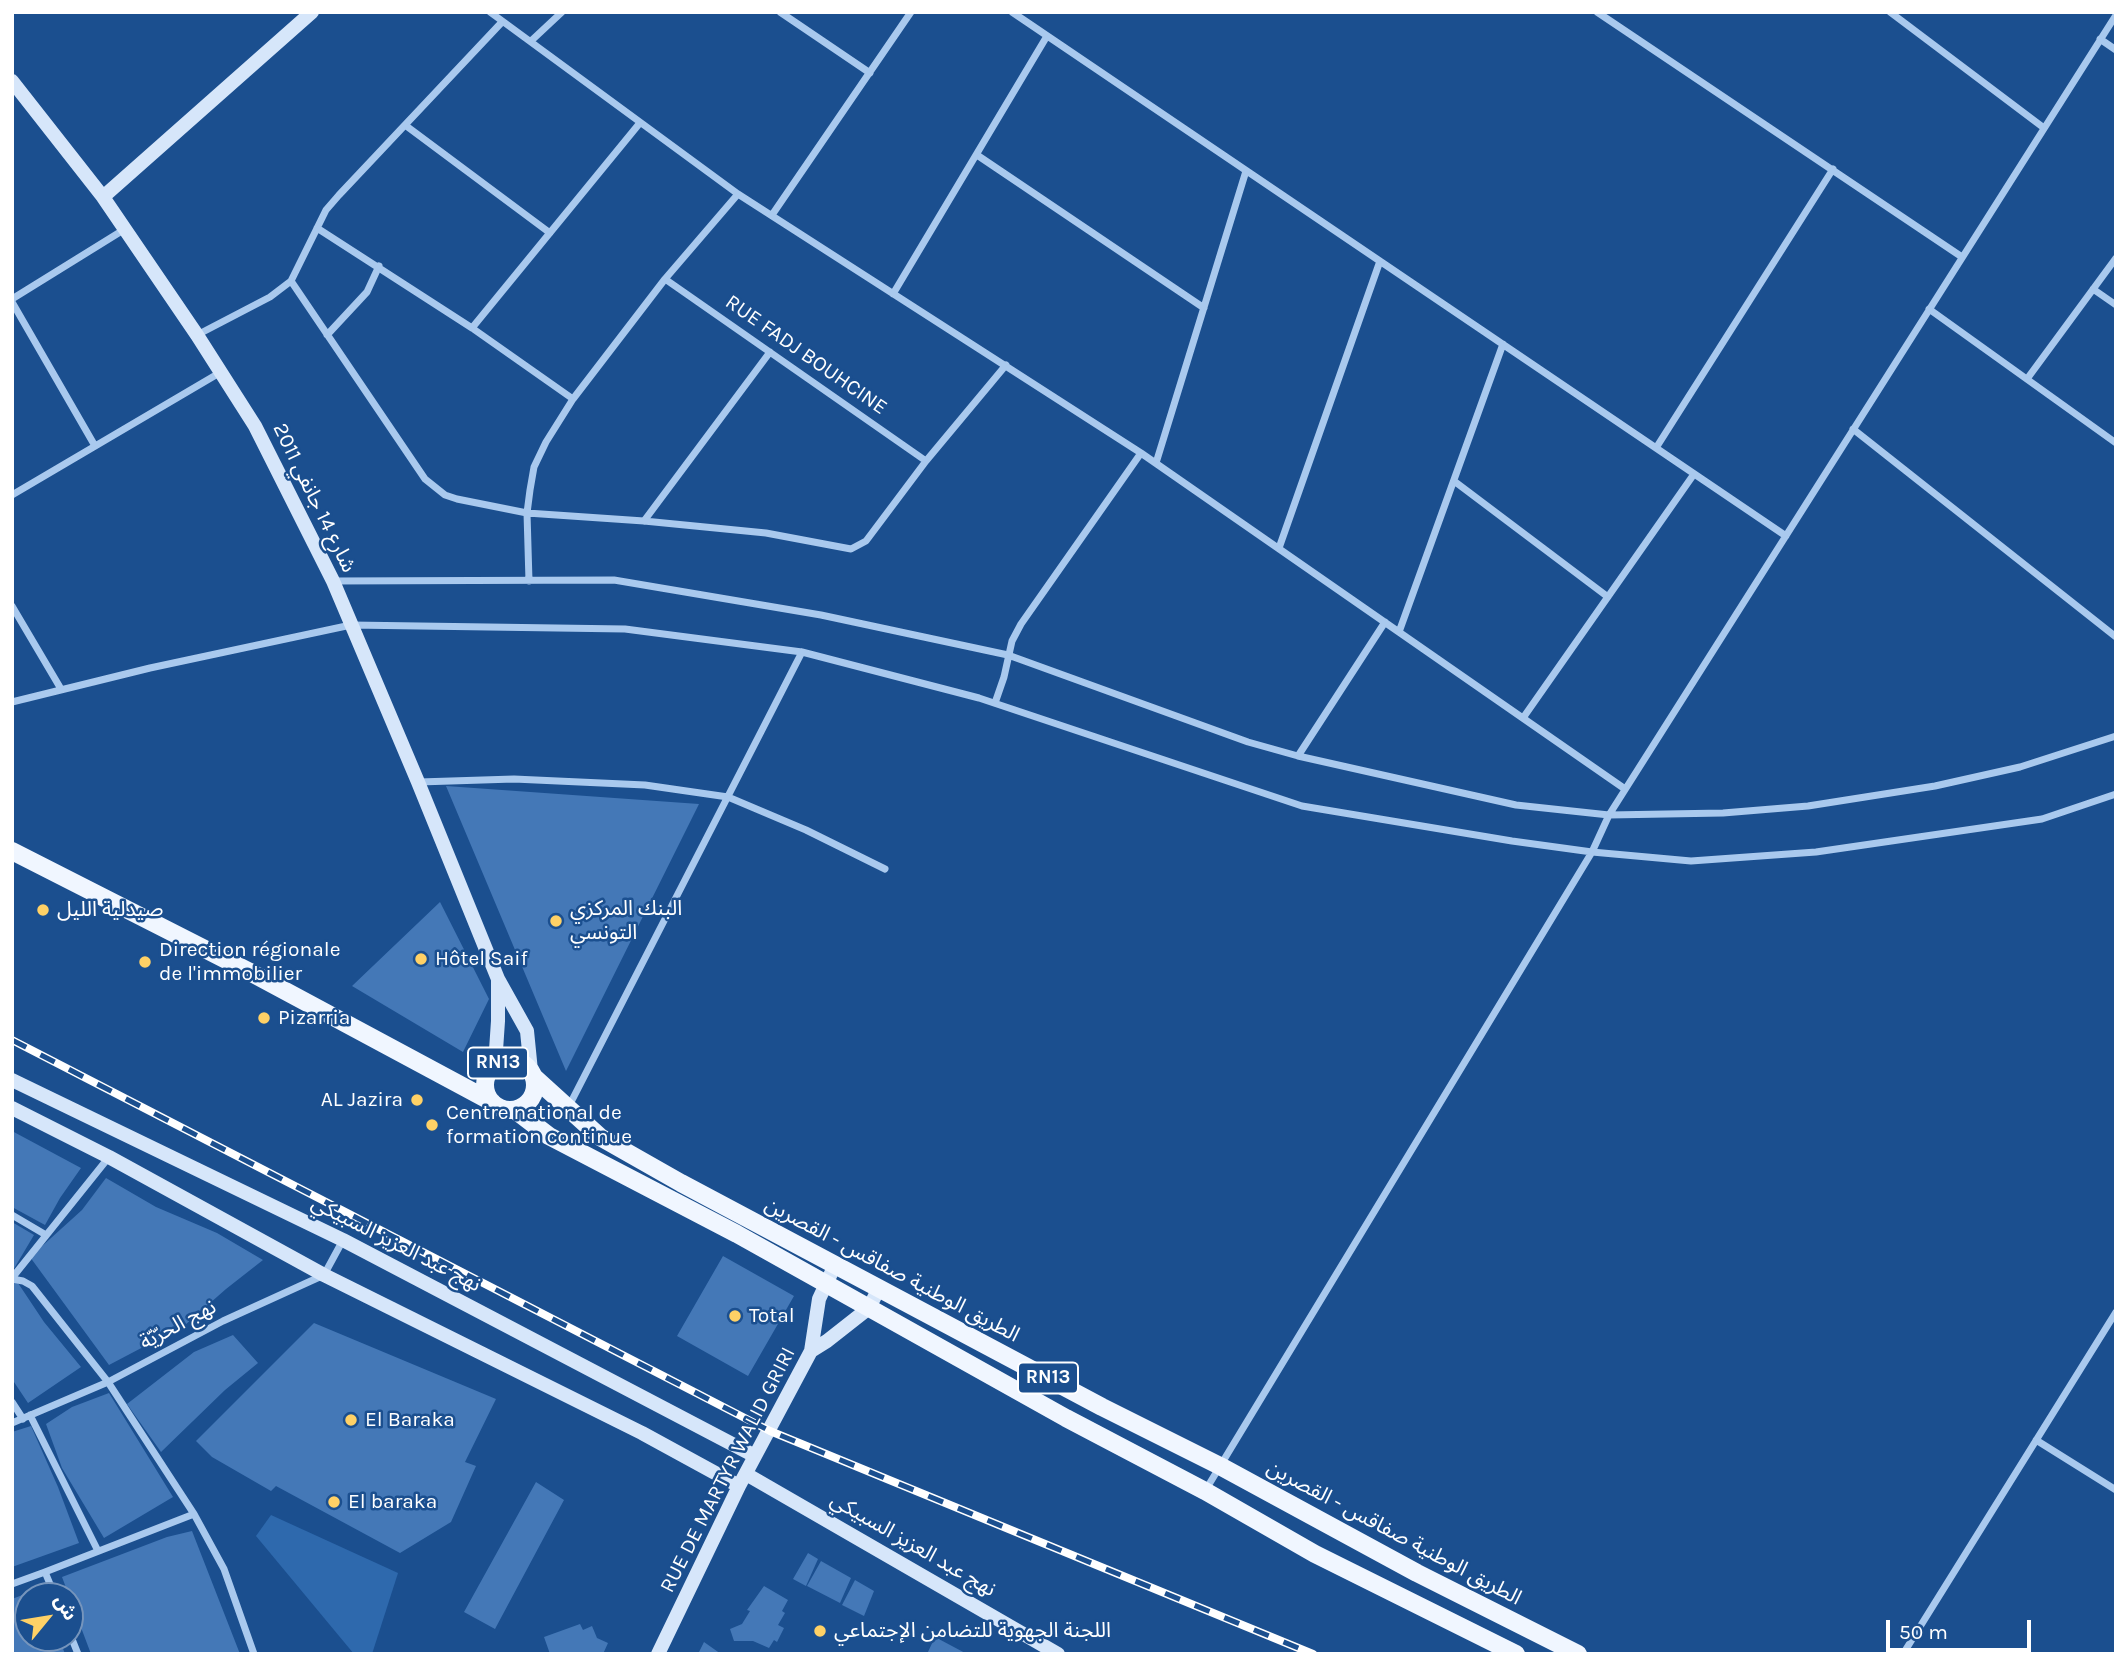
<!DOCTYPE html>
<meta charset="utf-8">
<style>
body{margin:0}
#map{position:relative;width:2128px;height:1666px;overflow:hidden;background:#1b4f8f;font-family:Karla,"Noto Sans Arabic",sans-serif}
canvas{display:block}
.frame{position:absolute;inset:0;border:14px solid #fff;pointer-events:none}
.north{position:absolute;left:14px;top:1582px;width:70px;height:70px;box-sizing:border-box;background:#1b4f8f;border:2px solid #7695bc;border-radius:50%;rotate:60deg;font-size:19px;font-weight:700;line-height:28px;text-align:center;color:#fff}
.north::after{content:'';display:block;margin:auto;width:24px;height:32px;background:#ffd166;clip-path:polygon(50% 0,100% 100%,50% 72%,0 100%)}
.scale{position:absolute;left:1886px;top:1620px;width:145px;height:32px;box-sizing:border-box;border:4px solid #fff;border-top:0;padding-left:9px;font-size:21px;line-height:24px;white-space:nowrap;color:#fff;-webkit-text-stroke:5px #1b4f8f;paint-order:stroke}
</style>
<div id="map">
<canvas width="2128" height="1666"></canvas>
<div class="frame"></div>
<div class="north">ش</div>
<div class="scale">50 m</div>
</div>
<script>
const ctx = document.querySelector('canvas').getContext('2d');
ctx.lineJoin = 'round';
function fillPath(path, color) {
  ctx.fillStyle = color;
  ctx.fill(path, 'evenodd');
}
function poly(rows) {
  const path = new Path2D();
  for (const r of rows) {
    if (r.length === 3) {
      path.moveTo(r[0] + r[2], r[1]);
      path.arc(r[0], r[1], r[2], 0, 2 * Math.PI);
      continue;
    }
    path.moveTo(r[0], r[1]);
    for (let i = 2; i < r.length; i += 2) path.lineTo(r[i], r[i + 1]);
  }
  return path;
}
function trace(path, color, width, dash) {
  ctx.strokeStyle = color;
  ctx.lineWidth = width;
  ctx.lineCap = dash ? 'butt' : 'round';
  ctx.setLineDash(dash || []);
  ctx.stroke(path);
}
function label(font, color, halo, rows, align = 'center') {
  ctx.font = font + ' Karla,"Noto Sans Arabic",sans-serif';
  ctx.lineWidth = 5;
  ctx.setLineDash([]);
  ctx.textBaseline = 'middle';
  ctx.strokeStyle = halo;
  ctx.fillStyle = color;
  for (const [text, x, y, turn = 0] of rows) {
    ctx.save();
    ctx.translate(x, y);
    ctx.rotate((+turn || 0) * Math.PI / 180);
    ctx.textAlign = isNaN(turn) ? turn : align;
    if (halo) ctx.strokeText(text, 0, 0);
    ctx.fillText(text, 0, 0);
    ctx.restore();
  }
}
fillPath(poly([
 [271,1515,398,1573,372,1654,354,1654,256,1536]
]), '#2e69ad');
fillPath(poly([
 [446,786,699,804,566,1071],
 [440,902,489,999,463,1052,352,986],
 [12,1131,81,1168,60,1198,45,1225,12,1207],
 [106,1178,156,1207,217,1233,263,1260,226,1289,185,1325,109,1365,30,1257,82,1210],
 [12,1222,34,1235,12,1272],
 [723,1256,794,1296,748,1376,677,1336],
 [16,1280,44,1322,81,1367,28,1403,12,1379,12,1283],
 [314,1323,496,1399,465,1462,476,1466,451,1522,400,1553,276,1486,271,1491,212,1457,196,1441],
 [233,1335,258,1363,225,1390,161,1452,127,1404,194,1352],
 [109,1393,173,1497,104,1538,62,1468,46,1424,72,1407],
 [31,1426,58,1487,79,1543,12,1567,12,1432],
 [536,1482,564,1500,495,1629,464,1612],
 [192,1531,240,1654,91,1654,62,1577,167,1537],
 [808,1553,818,1559,806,1586,793,1579],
 [821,1561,851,1578,840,1603,807,1586],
 [855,1580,874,1591,864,1616,842,1605],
 [764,1586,788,1600,782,1611,785,1613,778,1625,784,1628,777,1642,774,1640,769,1648,753,1641,734,1641,730,1629,742,1624,750,1611,747,1610],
 [41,1588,44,1596,28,1596,28,1638,59,1638,65,1654,12,1654,12,1599],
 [580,1624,583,1630,592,1626,597,1638,608,1643,603,1654,550,1654,544,1637],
 [935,1637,967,1654,927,1654],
 [704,1642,721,1654,698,1654]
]), '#4478b7');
trace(poly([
 [490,12,738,194,1141,453,1625,789],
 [780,12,870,73],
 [1012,12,1786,536],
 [1597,12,1962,257],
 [1890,12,2044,128],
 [2100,39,2116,50],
 [531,41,562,12],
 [405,125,550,233],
 [977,155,1204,308],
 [772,215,911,12],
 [317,228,472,328,573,399],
 [665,279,926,461],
 [291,281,425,479,445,495,457,499,527,513,644,521,766,533,851,549,866,541,926,461,1006,365],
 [2093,289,2116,305],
 [893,294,1047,36],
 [12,299,125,229],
 [12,302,95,446],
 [1929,309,2116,443],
 [472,328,639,124],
 [197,335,270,297,291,281,326,210,339,195,502,22],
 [327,335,367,292,379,266],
 [2027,379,2116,258],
 [1853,429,2116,637],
 [1656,448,1833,169],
 [1156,463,1246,171],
 [1454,481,1608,597],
 [12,495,221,372],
 [644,521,770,352],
 [1279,548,1380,261],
 [333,581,614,580,821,615,1008,655,1248,742,1298,756,1516,805,1609,815,1723,813,1808,806,1935,786,2020,767,2116,736],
 [529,581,527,513,530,490,534,467,546,442,573,399,665,279,738,194],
 [12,606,61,689],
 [1399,632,1503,344],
 [12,702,150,668,351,625,625,629,802,652,979,698,1302,806,1512,841,1592,852,1691,861,1816,852,2042,819,2116,794],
 [995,703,1004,677,1012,641,1021,624,1141,453],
 [1523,718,1694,474],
 [1298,756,1385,622],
 [419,782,514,779,645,785,728,797,806,830,885,869],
 [568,1108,802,652],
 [12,1215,46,1235],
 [12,1278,109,1157],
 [12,1279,23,1281,32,1286,108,1382,194,1514,224,1569,254,1654],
 [12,1402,23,1419],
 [30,1415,98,1551],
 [12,1423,108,1382,223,1321,324,1275,343,1240],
 [2036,1440,2116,1490],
 [1205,1491,1592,852,1609,815,2116,15],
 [45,1572,194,1514],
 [12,1584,45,1572,55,1596],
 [70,1634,78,1654],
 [1903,1654,2116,1312]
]), '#a9c9ee', 7);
trace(poly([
 [12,81,103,197,197,335,255,426,333,581,418,782,498,979,527,1031,531,1071],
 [103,197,312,12],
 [495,1065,498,1021,498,981],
 [12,1080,343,1240,755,1456],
 [12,1108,109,1157,324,1275,642,1433,739,1486],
 [811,1351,819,1299,835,1265],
 [746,1474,1058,1654],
 [658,1654,739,1486,811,1351,827,1341,869,1308,879,1288]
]), '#d6e6fa', 14);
trace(poly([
 [12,851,248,971,492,1102],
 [510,1085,25],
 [535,1078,600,1137,681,1183,1102,1407,1220,1466,1417,1573,1578,1654],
 [515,1110,549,1136,737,1234,1066,1418,1205,1491,1315,1554,1516,1654]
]), '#f0f6ff', 18);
const rail = poly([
 [12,1040,770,1431,1313,1654]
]);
trace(rail, '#fff', 8);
trace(rail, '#1b4f8f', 5, [16]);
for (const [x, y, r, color] of [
 [43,910,7,"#ffd166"],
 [556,921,7,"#ffd166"],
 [421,959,7,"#ffd166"],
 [145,962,7,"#ffd166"],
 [264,1018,7,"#ffd166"],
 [417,1100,7,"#ffd166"],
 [432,1125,7,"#ffd166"],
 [735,1316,7,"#ffd166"],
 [351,1420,7,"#ffd166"],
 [334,1502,7,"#ffd166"],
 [820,1631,7,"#ffd166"]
]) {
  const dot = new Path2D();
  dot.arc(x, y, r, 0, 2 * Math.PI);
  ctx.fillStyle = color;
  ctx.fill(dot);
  trace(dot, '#1b4f8f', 2.5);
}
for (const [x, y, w] of [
 [498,1063,60],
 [1048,1378,60]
]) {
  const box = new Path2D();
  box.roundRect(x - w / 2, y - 15.5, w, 31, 5);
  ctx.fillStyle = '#1b4f8f';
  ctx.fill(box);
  trace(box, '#fff', 2);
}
label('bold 19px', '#fff', null, [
 ["RN13",498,1063],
 ["RN13",1048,1378]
]);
label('21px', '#fff', '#1b4f8f', [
 ["RUE FADJ BOUHCINE",806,355,35],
 ["شارع 14 جانفي 2011",314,498,64],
 ["نهج عبد العزيز السبيكي",396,1244,27],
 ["الطريق الوطنية صفاقس - القصرين",892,1270,28],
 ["نهج الحرّيّة",178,1325,-28],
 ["RUE DE MARTYR WALID GRIRI",728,1470,-63],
 ["الطريق الوطنية صفاقس - القصرين",1394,1533,28],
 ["نهج عبد العزيز السبيكي",913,1545,30]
]);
label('21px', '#fff', '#1b4f8f', [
 ["البنك المركزي",570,909],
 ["التونسي",570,933],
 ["صيدلية الليل",57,910],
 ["Direction régionale",159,950],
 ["de l'immobilier",159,974],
 ["Hôtel Saif",435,959],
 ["Pizarria",278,1018],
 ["AL Jazira",403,1100,"right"],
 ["Centre national de",446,1113],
 ["formation continue",446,1137],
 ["Total",749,1316],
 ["El Baraka",365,1420],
 ["El baraka",348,1502],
 ["اللجنة الجهوية للتضامن الإجتماعي",834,1631]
], 'left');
</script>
